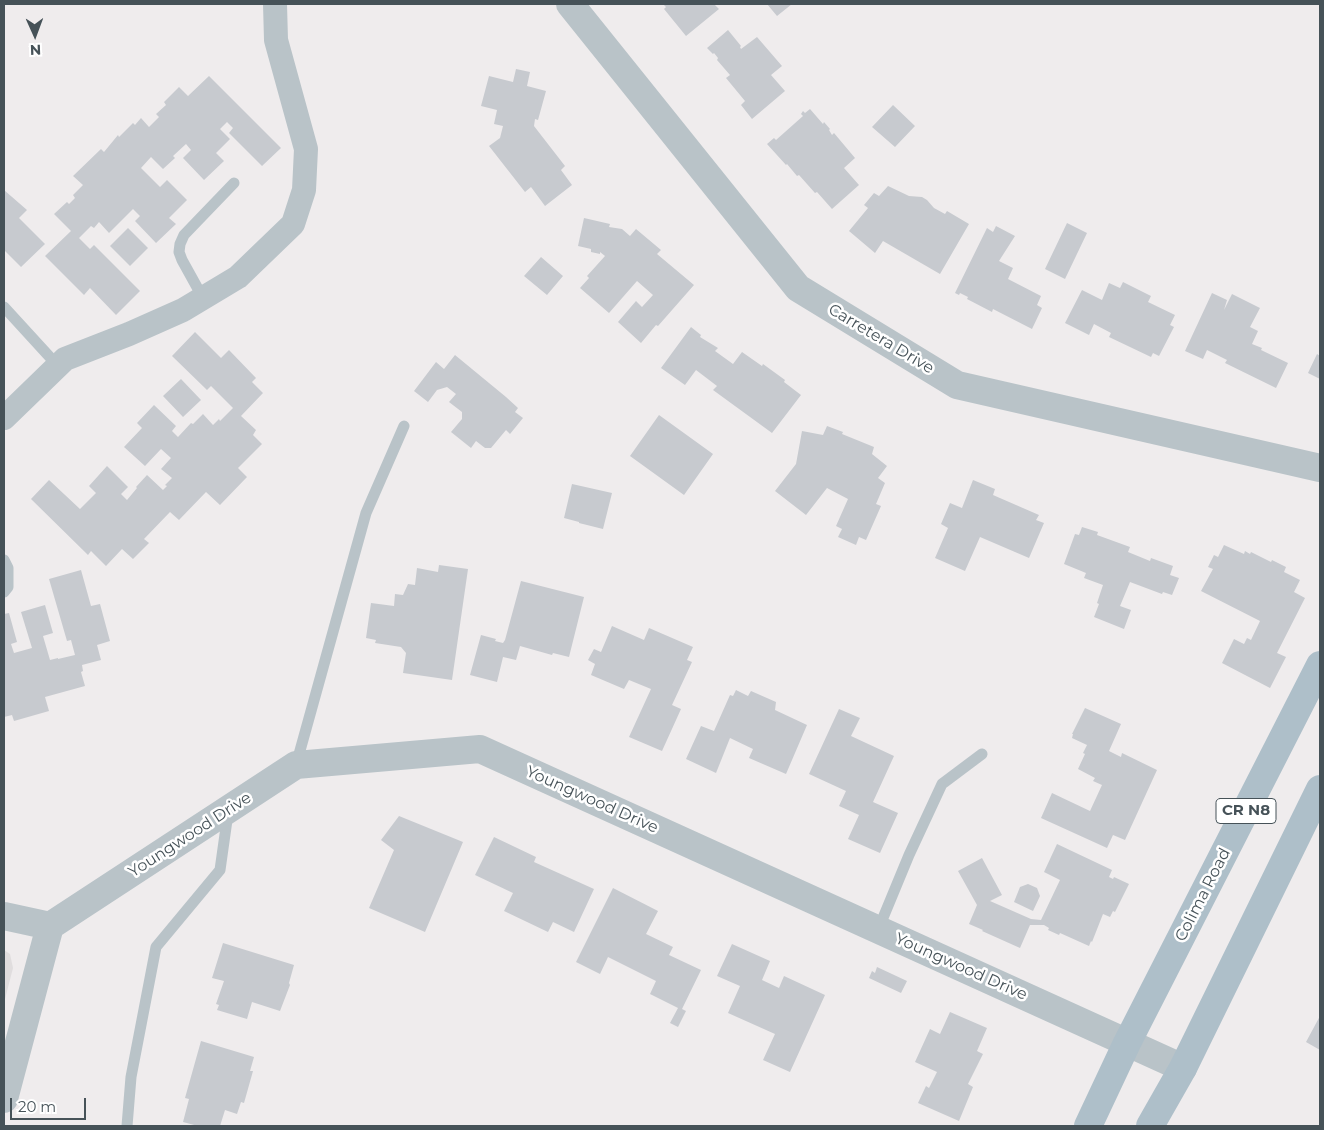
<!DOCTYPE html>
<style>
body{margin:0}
#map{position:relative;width:1324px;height:1130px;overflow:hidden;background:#efeced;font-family:Montserrat,sans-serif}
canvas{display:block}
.frame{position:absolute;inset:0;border:5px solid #465258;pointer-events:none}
.north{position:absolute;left:10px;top:10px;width:50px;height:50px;-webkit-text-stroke:4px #fff;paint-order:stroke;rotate:178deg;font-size:14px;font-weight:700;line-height:20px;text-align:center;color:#465258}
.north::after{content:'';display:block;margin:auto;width:18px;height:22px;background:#465258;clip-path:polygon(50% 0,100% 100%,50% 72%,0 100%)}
.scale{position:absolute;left:10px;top:1098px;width:76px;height:22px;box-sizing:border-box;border:2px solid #465258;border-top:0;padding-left:6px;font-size:15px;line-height:18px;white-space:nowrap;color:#465258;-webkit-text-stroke:4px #fff;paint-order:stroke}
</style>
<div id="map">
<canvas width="1324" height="1130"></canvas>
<div class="frame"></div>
<div class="north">N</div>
<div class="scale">20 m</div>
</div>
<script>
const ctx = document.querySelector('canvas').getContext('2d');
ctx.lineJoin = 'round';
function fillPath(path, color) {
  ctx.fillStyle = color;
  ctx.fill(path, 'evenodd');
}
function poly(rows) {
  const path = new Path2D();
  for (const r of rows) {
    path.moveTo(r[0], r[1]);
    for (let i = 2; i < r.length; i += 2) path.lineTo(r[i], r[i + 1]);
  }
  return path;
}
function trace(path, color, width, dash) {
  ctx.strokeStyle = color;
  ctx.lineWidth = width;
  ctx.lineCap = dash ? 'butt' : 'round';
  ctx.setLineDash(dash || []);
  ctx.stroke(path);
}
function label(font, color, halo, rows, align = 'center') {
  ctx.font = font + ' Montserrat,sans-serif';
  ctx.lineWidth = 5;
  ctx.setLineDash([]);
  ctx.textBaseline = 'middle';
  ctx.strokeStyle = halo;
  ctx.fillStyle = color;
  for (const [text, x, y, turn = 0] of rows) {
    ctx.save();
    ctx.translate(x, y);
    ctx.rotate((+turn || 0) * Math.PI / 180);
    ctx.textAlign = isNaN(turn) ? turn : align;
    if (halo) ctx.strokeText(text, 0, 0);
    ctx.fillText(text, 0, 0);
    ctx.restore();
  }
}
fillPath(poly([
 [4,950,10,954,13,968,4,1003]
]), '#e0ddde');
fillPath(poly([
 [663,4,714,4,719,9,686,36,664,9,666,7],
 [767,4,792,4,777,16],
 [728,30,741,46,740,47,741,49,757,37,782,66,771,75,785,91,752,119,741,105,745,101,726,78,730,75,717,60,718,58,714,53,713,54,707,48],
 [516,69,530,72,527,86,546,91,538,120,535,119,534,126,565,166,561,170,572,185,545,206,531,187,525,192,489,146,500,138,503,126,494,124,497,110,481,106,489,76,513,82],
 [209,76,281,148,262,166,229,133,233,128,227,122,220,129,230,139,216,153,224,161,204,180,183,158,191,150,186,144,173,156,175,158,163,169,151,157,141,168,160,187,167,180,187,200,169,218,176,224,156,243,135,221,140,216,133,209,109,233,99,222,94,228,91,226,79,238,90,249,94,245,140,291,116,315,90,288,84,295,45,256,71,231,54,214,67,202,69,204,75,198,73,195,83,185,73,176,101,149,104,152,118,135,119,137,133,123,135,125,141,118,149,127,159,117,156,114,166,105,164,102,179,87,188,96],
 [893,105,915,126,895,147,872,127],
 [810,109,823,124,824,122,830,129,829,130,832,135,834,133,855,158,844,168,859,185,832,209,817,192,815,193,799,175,797,176,787,164,786,165,767,144,774,138,776,140,803,116,801,114,803,111,805,113],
 [888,186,909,196,922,197,927,200,934,208,945,214,947,211,969,224,940,274,883,241,875,253,849,231,868,208,864,205,874,193,879,196],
 [4,190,27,210,19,218,45,244,21,267,4,250],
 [584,218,610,224,609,227,622,229,630,236,636,229,661,250,657,254,694,285,658,326,656,325,641,343,618,322,636,301,642,307,653,295,637,281,609,313,580,288,589,278,587,276,605,256,600,252,600,254,591,252,591,249,578,246],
 [1067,223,1087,233,1065,279,1045,269],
 [996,226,1015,236,999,261,1013,268,1008,279,1041,296,1037,305,1042,308,1032,329,993,309,992,312,967,299,968,297,960,293,959,295,955,293,987,228,993,232],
 [128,228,148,248,130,266,110,246],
 [541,257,563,276,547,295,524,276],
 [1123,282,1151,296,1148,302,1175,315,1170,325,1174,327,1159,356,1153,353,1151,357,1109,337,1111,333,1094,324,1089,335,1065,323,1082,290,1102,300,1109,283,1120,288],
 [1212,293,1227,300,1224,310,1232,294,1260,308,1250,327,1258,331,1252,344,1262,348,1261,350,1288,363,1276,388,1225,363,1227,360,1207,350,1203,359,1185,351],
 [691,327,701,335,700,337,718,348,715,351,733,364,742,352,762,366,763,364,785,380,784,382,801,395,772,433,713,390,717,386,696,370,685,385,661,368],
 [195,332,221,358,229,350,256,378,252,382,263,393,241,416,256,430,253,435,262,444,238,468,247,477,220,505,206,492,179,520,170,512,144,539,149,543,133,559,122,549,106,566,91,551,88,555,31,499,49,480,80,509,96,493,89,486,107,466,128,487,121,494,127,500,137,488,136,487,147,475,163,490,167,486,165,485,172,478,161,469,171,458,161,449,145,466,124,447,142,428,137,423,154,405,176,426,172,431,178,437,191,423,193,424,203,414,213,425,219,419,220,421,233,408,211,386,207,390,172,356],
 [1317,354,1320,356,1320,379,1308,373],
 [455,355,506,397,518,408,515,412,523,418,510,434,506,430,491,448,485,448,476,441,471,448,451,432,462,419,462,412,449,402,456,394,447,387,437,390,428,402,414,391,436,362,444,369],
 [181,379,201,400,183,417,163,396],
 [659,415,713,454,684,495,630,456],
 [827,426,843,432,842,434,874,447,872,454,887,466,878,478,885,483,876,504,881,506,866,540,859,537,856,545,838,537,842,529,836,526,848,499,827,488,806,515,775,491,796,464,802,431,823,435],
 [973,480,995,489,993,495,1039,515,1036,520,1044,523,1029,558,980,537,965,571,935,558,948,528,941,524,950,503,962,508],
 [572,484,612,493,603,529,579,523,579,522,564,518],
 [1082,527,1098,532,1097,535,1130,547,1128,552,1150,561,1151,558,1173,566,1170,575,1179,578,1172,595,1163,592,1162,594,1130,582,1120,606,1131,610,1124,629,1094,617,1099,604,1097,603,1103,585,1084,578,1086,573,1064,564,1075,534,1079,535],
 [1224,545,1244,554,1245,551,1250,554,1251,552,1271,562,1272,560,1286,567,1284,572,1300,580,1294,592,1305,598,1277,653,1286,657,1270,688,1222,663,1234,639,1244,644,1247,638,1251,640,1260,621,1201,591,1213,569,1208,567,1214,555,1218,557],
 [439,565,468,569,452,680,403,673,406,653,401,647,375,643,376,640,366,638,371,603,394,606,395,594,403,595,408,584,415,585,417,568,438,572],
 [81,570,91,606,100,604,110,641,97,645,101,660,82,665,83,671,81,672,85,686,45,697,49,711,14,721,12,715,4,717,4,614,9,613,17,642,11,644,14,653,32,648,21,612,45,605,53,633,43,636,50,660,58,658,58,659,75,655,71,640,67,641,49,579],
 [521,581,584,597,569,657,553,653,552,655,520,646,516,660,503,657,497,682,470,675,481,635,496,639,495,641,503,643,505,640],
 [612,626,644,640,649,628,693,647,687,660,692,662,672,705,681,709,662,751,629,737,651,689,629,680,624,689,591,675,595,664,588,660,594,649,601,652],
 [736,690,748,696,751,691,776,702,775,710,807,725,786,774,749,758,753,749,730,738,716,773,686,759,701,726,714,731,730,695,733,696],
 [1085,708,1121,724,1109,751,1121,757,1122,753,1157,770,1125,840,1113,835,1107,848,1041,818,1052,793,1090,811,1102,785,1093,781,1095,778,1078,769,1085,754,1083,753,1087,745,1072,738,1073,734,1072,734],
 [839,709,860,718,851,736,894,756,873,802,898,813,880,853,848,839,859,815,839,806,846,791,809,774],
 [399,816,463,842,425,932,369,908,394,850,381,840],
 [494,837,536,857,534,862,594,889,574,932,553,922,548,932,504,911,513,893,475,875],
 [1057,844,1112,870,1109,877,1113,879,1114,877,1129,884,1115,912,1113,911,1110,917,1103,914,1092,942,1091,941,1089,946,1060,933,1059,935,1048,930,1049,928,1044,925,1030,925,1020,948,982,931,983,930,969,924,977,905,958,871,982,858,1002,895,990,901,1031,919,1041,920,1060,880,1044,872],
 [1028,884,1037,888,1040,896,1033,911,1014,902,1020,887],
 [613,888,658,911,646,934,673,947,669,955,701,970,682,1009,686,1011,678,1027,670,1023,678,1008,650,994,656,981,608,957,600,974,576,962],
 [223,943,294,965,289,983,290,985,280,1011,252,1002,247,1019,217,1010,219,1005,216,1004,224,981,212,978],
 [732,944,770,961,762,980,779,988,784,976,825,995,790,1072,763,1060,775,1034,728,1013,740,986,717,976],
 [877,967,907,981,901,993,869,978,872,971,875,973],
 [950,1012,987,1028,977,1051,983,1054,968,1084,973,1087,959,1121,918,1103,926,1086,929,1088,937,1072,915,1062,930,1029,940,1034],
 [1320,1016,1320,1050,1306,1042],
 [201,1041,254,1057,250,1071,253,1071,244,1103,241,1102,237,1114,225,1110,220,1126,198,1126,183,1122,189,1099,185,1098]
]), '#c7cacf');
trace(poly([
 [203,298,182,260,179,252,180,244,184,235,234,183],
 [4,307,58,366],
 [4,560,8,568,8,587,4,592],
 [296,765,366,513,404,426],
 [878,930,909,855,942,784,982,754],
 [127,1126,131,1077,156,947,220,870,228,813]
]), '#b9c3c8', 11);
trace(poly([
 [4,418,65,359,129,334,183,310,238,277,293,224,304,190,306,149,276,40,275,4]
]), '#b9c3c8', 24);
trace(poly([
 [570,4,798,288,957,385,1320,468],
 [4,916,50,926,296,765,480,749,1183,1068],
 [4,1099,50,926]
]), '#b9c3c8', 28);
trace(poly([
 [1088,1126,1127,1043,1320,665],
 [1150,1126,1183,1068,1320,789]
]), '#aebfc9', 28);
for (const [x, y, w] of [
 [1246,811,60]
]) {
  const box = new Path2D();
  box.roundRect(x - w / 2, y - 12.5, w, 25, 4);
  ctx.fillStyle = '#fff';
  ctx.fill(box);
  trace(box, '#465258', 1);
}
label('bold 15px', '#465258', null, [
 ["CR N8",1246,811]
]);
label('16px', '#465258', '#fff', [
 ["Carretera Drive",881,339,31],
 ["Youngwood Drive",592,800,24],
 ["Youngwood Drive",190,835,-33],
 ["Colima Road",1203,895,-63],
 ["Youngwood Drive",961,967,24]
]);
</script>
